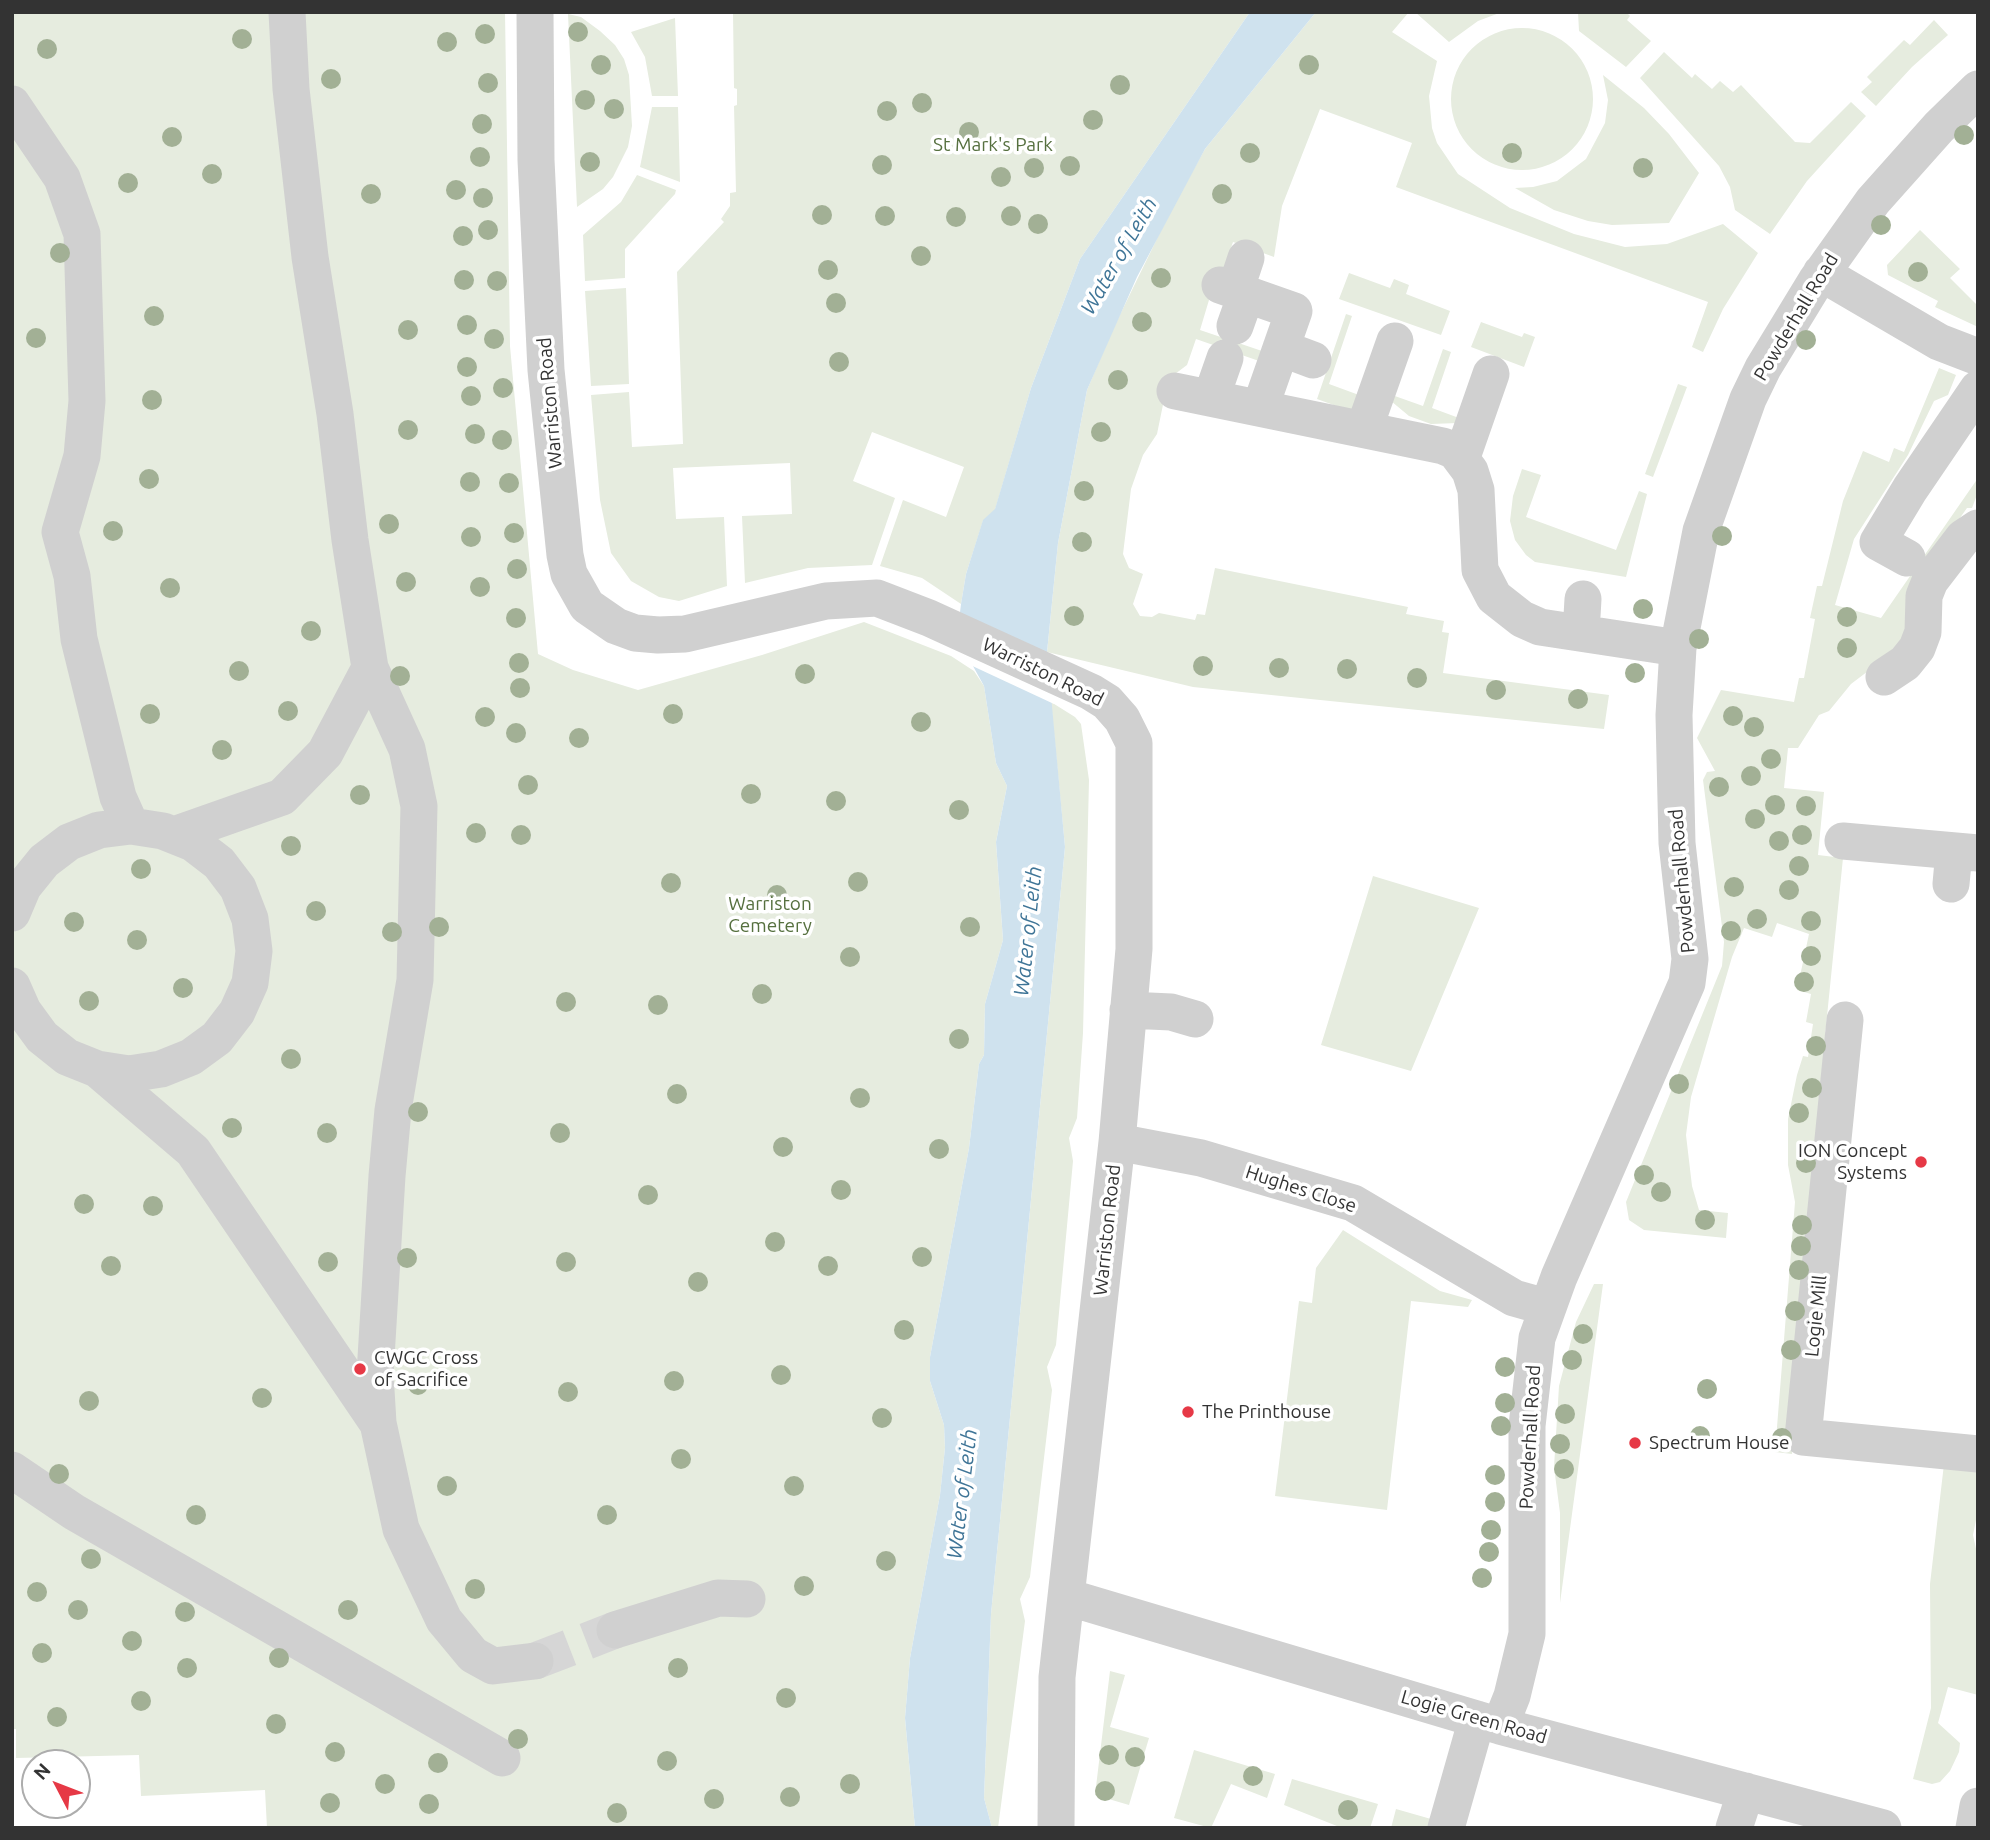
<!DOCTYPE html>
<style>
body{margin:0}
#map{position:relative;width:1990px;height:1840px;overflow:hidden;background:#fff;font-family:Ubuntu,sans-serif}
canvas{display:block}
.frame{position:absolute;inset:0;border:14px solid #333;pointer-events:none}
.north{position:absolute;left:21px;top:1749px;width:70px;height:70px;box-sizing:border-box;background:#fff;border:2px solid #adadad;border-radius:50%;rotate:312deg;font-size:19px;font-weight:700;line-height:28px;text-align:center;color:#333}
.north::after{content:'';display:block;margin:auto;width:24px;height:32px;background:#e63946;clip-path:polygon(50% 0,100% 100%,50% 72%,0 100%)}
</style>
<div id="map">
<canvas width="1990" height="1840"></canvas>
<div class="frame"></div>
<div class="north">N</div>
</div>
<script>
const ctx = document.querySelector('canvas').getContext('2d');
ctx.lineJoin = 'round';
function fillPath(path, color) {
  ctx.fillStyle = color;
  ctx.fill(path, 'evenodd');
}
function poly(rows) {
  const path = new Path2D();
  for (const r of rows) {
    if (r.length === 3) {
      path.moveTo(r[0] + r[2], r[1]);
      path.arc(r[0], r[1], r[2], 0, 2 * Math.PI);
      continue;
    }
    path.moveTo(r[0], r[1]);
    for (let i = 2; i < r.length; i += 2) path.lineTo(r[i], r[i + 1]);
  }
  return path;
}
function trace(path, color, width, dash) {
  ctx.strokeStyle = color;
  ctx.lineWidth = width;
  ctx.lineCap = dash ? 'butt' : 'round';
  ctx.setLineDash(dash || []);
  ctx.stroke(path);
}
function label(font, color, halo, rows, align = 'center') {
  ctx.font = font + ' Ubuntu,sans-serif';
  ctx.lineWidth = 7;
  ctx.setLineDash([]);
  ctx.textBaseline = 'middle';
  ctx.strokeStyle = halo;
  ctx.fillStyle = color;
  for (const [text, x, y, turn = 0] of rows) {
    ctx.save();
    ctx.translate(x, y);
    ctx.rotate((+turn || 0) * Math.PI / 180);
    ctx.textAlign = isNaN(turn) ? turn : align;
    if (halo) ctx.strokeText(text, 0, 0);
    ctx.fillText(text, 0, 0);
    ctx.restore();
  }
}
fillPath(poly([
 [12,12,505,12,510,346,538,654,573,670,638,690,762,655,864,622,951,656,974,671,984,686,996,763,1007,786,996,842,1003,940,985,1004,984,1055,979,1064,969,1148,930,1357,930,1381,944,1425,945,1448,940,1495,910,1658,905,1718,915,1828,267,1828,265,1790,141,1796,139,1755,16,1758,16,1729,12,1729],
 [733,12,1250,12,1080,259,1031,388,995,510,983,521,966,574,961,604,922,578,880,566,903,500,946,517,964,467,872,432,853,481,895,498,872,565,808,568,745,583,742,516,792,514,790,463,673,468,676,519,724,517,727,586,679,601,659,597,631,581,611,553,600,500,591,395,629,392,632,447,683,444,677,272,724,222,721,219,730,206,730,193,736,192,734,106,737,105,737,89,734,88],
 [1316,12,1409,12,1392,32,1437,61,1429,96,1432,128,1437,143,1458,174,1510,208,1574,234,1625,247,1667,244,1723,224,1758,253,1723,309,1703,352,1692,347,1708,302,1396,187,1412,143,1320,109,1282,206,1274,257,1233,242,1224,268,1209,294,1209,300,1200,330,1262,351,1259,361,1196,339,1187,365,1175,374,1166,390,1157,434,1143,455,1131,489,1123,554,1129,568,1143,574,1133,604,1140,616,1152,617,1159,613,1195,620,1197,614,1205,615,1215,568,1408,607,1406,614,1444,621,1442,632,1449,633,1443,673,1609,695,1604,729,1193,687,1047,652,1058,543,1087,390,1112,331,1172,208,1205,149],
 [1415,12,1502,12,1478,21,1449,42],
 [1578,12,1626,12,1630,16,1627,20,1651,41,1626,67,1579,31],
 [568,14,581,17,600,31,615,45,624,59,629,75,632,126,628,147,613,177,603,189,577,207],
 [675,18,678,96,652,96,645,57,631,32],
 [1934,20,1948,35,1912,67,1876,106,1861,92,1872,82,1867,77,1904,40,1910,45],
 [1522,99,71],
 [1664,52,1692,78,1695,74,1712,89,1720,81,1733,92,1741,85,1795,142,1810,143,1851,102,1866,116,1807,181,1770,234,1735,210,1730,187,1719,166,1640,78],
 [1603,75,1644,108,1669,134,1699,173,1669,223,1612,225,1588,221,1554,210,1515,188,1533,187,1557,181,1586,159,1605,123,1608,100],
 [652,107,678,107,680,182,640,167],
 [637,175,676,190,675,194,625,249,625,278,585,281,583,235,621,202],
 [1920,230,1960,269,1950,278,1978,306,1978,327,1935,307,1938,301,1888,275,1887,265],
 [1349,273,1390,288,1394,279,1409,285,1406,294,1450,311,1441,335,1339,299],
 [626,288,629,384,591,386,585,291],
 [1346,314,1352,316,1329,384,1359,395,1353,412,1317,399],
 [1481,322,1522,337,1524,333,1535,337,1524,367,1471,347],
 [1443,349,1451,352,1432,408,1459,418,1458,423,1431,424,1409,416,1391,401,1392,395,1423,406],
 [1939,368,1956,375,1948,395,1934,401,1908,455,1854,539,1835,605,1881,618,1978,478,1978,492,1972,508,1967,508,1908,591,1910,616,1901,641,1888,656,1851,684,1829,711,1819,715,1798,748,1788,748,1784,788,1824,792,1818,855,1843,858,1825,1036,1830,1041,1792,1454,1775,1452,1795,1202,1788,1165,1788,1119,1797,1075,1803,1056,1808,1057,1813,1024,1806,1022,1811,994,1797,990,1809,934,1777,923,1772,937,1744,928,1732,957,1691,1097,1686,1135,1692,1186,1699,1210,1728,1213,1726,1238,1644,1230,1629,1220,1626,1202,1722,966,1724,942,1703,780,1707,772,1715,771,1697,738,1721,690,1794,702,1799,678,1804,678,1815,619,1810,618,1817,586,1822,586,1843,501,1863,451,1889,462,1894,448,1904,452],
 [1678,384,1687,387,1653,477,1645,474],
 [1522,469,1541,475,1526,517,1616,550,1639,491,1647,494,1626,577,1535,562,1526,555,1515,540,1510,521,1513,496],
 [1051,702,1075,717,1081,724,1089,780,1083,1033,1077,1118,1069,1138,1073,1161,1056,1345,1047,1367,1052,1390,1030,1577,1020,1599,1025,1621,998,1828,992,1828,984,1798,991,1614,1065,847],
 [1373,876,1479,908,1411,1071,1321,1045],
 [1343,1230,1440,1291,1472,1300,1468,1307,1411,1301,1387,1510,1275,1496,1299,1301,1312,1303,1316,1268],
 [1594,1284,1603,1284,1560,1603,1560,1513,1554,1467,1559,1386,1576,1322],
 [1944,1464,1978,1469,1978,1510,1973,1535,1978,1558,1978,1695,1948,1687,1938,1723,1960,1743,1959,1752,1950,1771,1940,1782,1932,1784,1913,1779,1931,1708,1930,1584],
 [1110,1671,1125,1675,1110,1727,1149,1738,1129,1805,1095,1795],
 [1194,1750,1275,1774,1267,1798,1231,1784,1211,1828,1174,1818],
 [1292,1779,1378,1804,1370,1828,1342,1828,1284,1805],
 [1396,1809,1431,1819,1429,1828,1391,1828]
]), '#e6ecdf');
fillPath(poly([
 [1250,12,1316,12,1205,149,1137,277,1087,390,1058,543,1047,652,1065,847,991,1614,984,1798,992,1828,915,1828,905,1718,910,1658,940,1495,945,1448,944,1425,930,1381,930,1357,969,1148,979,1064,984,1055,985,1004,1003,940,996,842,1007,786,996,763,984,686,957,637,961,604,966,574,983,520,995,509,1031,388,1080,259]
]), '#cfe2ee');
fillPath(poly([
 [954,637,1051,655,1054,704,966,663]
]), '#fff');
trace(poly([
 [535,1661,615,1630]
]), '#d6d6d6', 37, [37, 18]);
trace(poly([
 [535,12,536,160,546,370,565,555,569,574,587,606,616,626,635,633,658,635,685,634,826,601,877,598,929,618,1091,692,1107,702,1122,719,1134,743,1134,949,1117,1142,1057,1677,1056,1828],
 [12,104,62,178,82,234,87,401,82,456,60,532,72,576,79,639,118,797,131,826],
 [1821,273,1939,342,1978,357],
 [1220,285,1294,311,1260,408],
 [1235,291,1246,258],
 [1235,326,1246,295],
 [1281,348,1313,360],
 [1175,391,1443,446,1455,451,1470,471,1476,490,1480,570,1494,597,1522,619,1540,627,1678,648],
 [1211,398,1225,358],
 [1364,429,1395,341],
 [1462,457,1491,374],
 [1907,558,1878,542,1910,489,1978,389],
 [1581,633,1583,599],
 [370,668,407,749,419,806,415,980,393,1110,387,1176,375,1374,378,1423,401,1529,444,1620,473,1655,493,1666,535,1661],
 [1884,677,1905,663,1917,648,1923,632,1924,596,1930,581,1963,538,1978,528],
 [174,835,282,797,325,753,370,668,350,540,335,414,310,257,291,89,287,12],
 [1843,841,1978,853],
 [1951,884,1954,851],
 [12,913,23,887,44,861,69,842,99,830,131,826,163,831,193,843,219,863,238,888,250,919,254,951,250,983,237,1012,217,1038,191,1057,161,1069,129,1074,97,1069,67,1057,42,1037,23,1011,12,986],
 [1128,1010,1171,1012,1195,1019],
 [1845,1020,1803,1437,1978,1454],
 [97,1069,193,1151,377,1422],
 [1117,1142,1201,1158,1353,1203,1514,1298,1546,1307],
 [12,1470,74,1512,502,1758],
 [1067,1597,1500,1726,1883,1828],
 [615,1630,718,1598,747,1599],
 [1500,1726,1512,1696,1527,1634,1527,1426,1537,1338,1559,1277,1687,983,1690,959,1677,843,1674,715,1678,648,1701,531,1748,399,1763,368,1816,281,1873,201,1939,127,1978,89],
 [1446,1828,1477,1719],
 [1734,1828,1746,1791],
 [1974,1828,1978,1806]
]), '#d0d0d0', 37);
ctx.fillStyle = '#a2b095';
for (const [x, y] of [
 [578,32],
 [485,34],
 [242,39],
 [447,42],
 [47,49],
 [601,65],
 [1309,65],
 [331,79],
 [488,83],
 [1120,85],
 [585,100],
 [922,103],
 [614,109],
 [887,111],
 [1093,120],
 [482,124],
 [969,132],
 [1964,135],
 [172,137],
 [1250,153],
 [1512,153],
 [480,157],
 [590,162],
 [882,165],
 [1070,166],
 [1034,168],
 [1643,168],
 [212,174],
 [1001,177],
 [128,183],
 [456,190],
 [371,194],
 [1222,194],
 [483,198],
 [822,215],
 [885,216],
 [1011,216],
 [956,217],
 [1038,224],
 [1881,225],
 [488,230],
 [463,236],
 [60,253],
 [921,256],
 [828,270],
 [1918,272],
 [1161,278],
 [464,280],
 [497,281],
 [836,303],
 [154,316],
 [1142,322],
 [467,325],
 [408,330],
 [36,338],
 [494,339],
 [1806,340],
 [839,362],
 [467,367],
 [1118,380],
 [503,388],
 [471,396],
 [152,400],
 [408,430],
 [1101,432],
 [475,434],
 [502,440],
 [149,479],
 [470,482],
 [509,483],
 [1084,491],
 [389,524],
 [113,531],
 [514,533],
 [1722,536],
 [471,537],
 [1082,542],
 [517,569],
 [406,582],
 [480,587],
 [170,588],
 [1643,609],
 [1074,616],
 [1847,617],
 [516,618],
 [311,631],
 [1699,639],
 [1847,648],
 [519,663],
 [1203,666],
 [1279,668],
 [1347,669],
 [239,671],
 [1635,673],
 [805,674],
 [400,676],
 [1417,678],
 [520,688],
 [1496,690],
 [1578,699],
 [288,711],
 [150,714],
 [673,714],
 [1733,716],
 [485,717],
 [921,722],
 [1754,727],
 [516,733],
 [579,738],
 [222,750],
 [1771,759],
 [1751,776],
 [528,785],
 [1719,787],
 [751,794],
 [360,795],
 [836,801],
 [1775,805],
 [1806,806],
 [959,810],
 [1755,819],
 [476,833],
 [521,835],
 [1802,835],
 [1779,841],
 [291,846],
 [1799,866],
 [141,869],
 [858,882],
 [671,883],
 [1734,887],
 [1789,890],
 [777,895],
 [316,911],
 [1757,919],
 [1811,921],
 [74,922],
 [439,927],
 [970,927],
 [1731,931],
 [392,932],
 [137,940],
 [1811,956],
 [850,957],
 [1804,982],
 [183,988],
 [762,994],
 [89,1001],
 [566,1002],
 [658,1005],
 [959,1039],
 [1816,1046],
 [291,1059],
 [1679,1084],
 [1812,1088],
 [677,1094],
 [860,1098],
 [418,1112],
 [1799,1113],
 [232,1128],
 [327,1133],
 [560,1133],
 [783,1147],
 [939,1149],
 [1806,1163],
 [1644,1175],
 [841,1190],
 [1661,1192],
 [648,1195],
 [84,1204],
 [153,1206],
 [1705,1220],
 [1802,1225],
 [775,1242],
 [1801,1246],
 [922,1257],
 [407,1258],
 [328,1262],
 [566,1262],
 [111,1266],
 [828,1266],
 [1799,1270],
 [698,1282],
 [1795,1311],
 [904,1330],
 [1583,1334],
 [1791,1350],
 [1572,1360],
 [1505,1367],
 [781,1375],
 [674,1381],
 [418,1385],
 [1707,1389],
 [568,1392],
 [262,1398],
 [89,1401],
 [1505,1403],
 [1565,1414],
 [882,1418],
 [1501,1426],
 [1700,1436],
 [1782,1438],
 [1560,1444],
 [681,1459],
 [1564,1469],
 [59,1474],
 [1495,1475],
 [447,1486],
 [794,1486],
 [1495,1502],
 [196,1515],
 [607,1515],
 [1491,1530],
 [1489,1552],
 [91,1559],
 [886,1561],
 [1482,1578],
 [804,1586],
 [475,1589],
 [37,1592],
 [78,1610],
 [348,1610],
 [185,1612],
 [132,1641],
 [42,1653],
 [279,1658],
 [187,1668],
 [678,1668],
 [786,1698],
 [141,1701],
 [57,1717],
 [276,1724],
 [518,1739],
 [335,1752],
 [1109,1755],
 [1135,1757],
 [667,1761],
 [438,1763],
 [1253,1776],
 [385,1784],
 [850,1784],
 [1105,1791],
 [790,1797],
 [714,1799],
 [330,1803],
 [429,1804],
 [1348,1810],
 [617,1813]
]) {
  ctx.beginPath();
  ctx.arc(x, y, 10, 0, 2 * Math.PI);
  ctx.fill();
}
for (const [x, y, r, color] of [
 [1921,1162,7,"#e63946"],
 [360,1369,7,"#e63946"],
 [1188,1412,7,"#e63946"],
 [1635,1443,7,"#e63946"]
]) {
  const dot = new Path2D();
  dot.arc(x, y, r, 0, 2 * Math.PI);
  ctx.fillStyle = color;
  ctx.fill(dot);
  trace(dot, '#fff', 2.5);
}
label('19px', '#56703f', '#fff', [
 ["St Mark's Park",993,145],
 ["Warriston",770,904],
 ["Cemetery",770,926]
]);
label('19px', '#333', '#fff', [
 ["Powderhall Road",1796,317,-59],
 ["Warriston Road",550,403,-95],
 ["Warriston Road",1043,672,26],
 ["Powderhall Road",1682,881,-95],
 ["Hughes Close",1301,1189,18],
 ["Warriston Road",1107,1230,-84],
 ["Logie Mill",1816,1316,-84],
 ["Powderhall Road",1530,1437,-87],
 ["Logie Green Road",1474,1717,16]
]);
label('19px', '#333', '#fff', [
 ["ION Concept",1907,1151,"right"],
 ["Systems",1907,1173,"right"],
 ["CWGC Cross",374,1358],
 ["of Sacrifice",374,1380],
 ["The Printhouse",1202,1412],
 ["Spectrum House",1649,1443]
], 'left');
label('italic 21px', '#3f7597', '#fff', [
 ["Water of Leith",1119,256,-60],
 ["Water of Leith",1028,931,-84],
 ["Water of Leith",962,1494,-83]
]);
</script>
